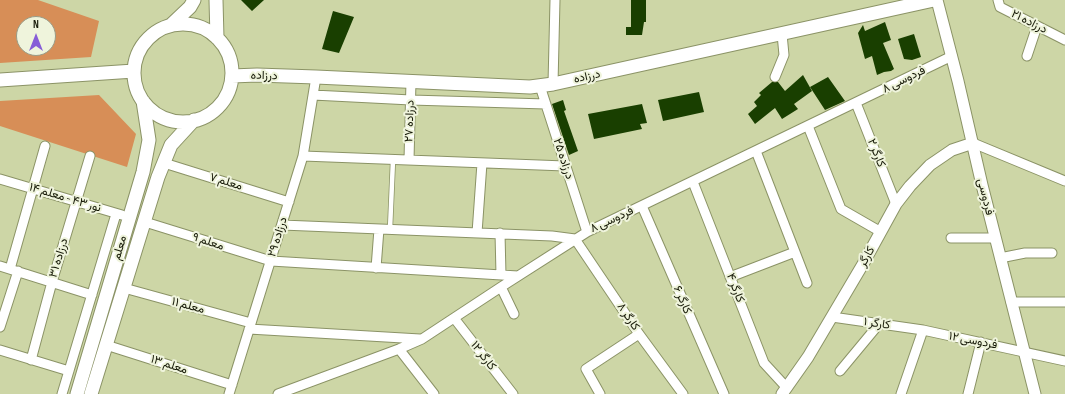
<!DOCTYPE html>
<meta charset="utf-8">
<style>
body{margin:0}
#map{position:relative;width:1065px;height:394px;overflow:hidden;background:#cdd6a6;font-family:"Sofia Sans Condensed",sans-serif}
canvas{display:block}
.north{position:absolute;left:16px;top:16px;width:40px;height:40px;box-sizing:border-box;background:#eff4dc;border:1px solid #989c87;border-radius:50%;rotate:0deg;font-size:11px;font-weight:700;line-height:16px;text-align:center;color:#161907}
.north::after{content:'';display:block;margin:auto;width:14px;height:18px;background:#875dd7;clip-path:polygon(50% 0,100% 100%,50% 72%,0 100%)}
</style>
<div id="map">
<canvas width="1065" height="394"></canvas>
<div class="north">N</div>
</div>
<script>
const ctx = document.querySelector('canvas').getContext('2d');
ctx.lineJoin = 'round';
function fillPath(path, color) {
  ctx.fillStyle = color;
  ctx.fill(path, 'evenodd');
}
function poly(rows) {
  const path = new Path2D();
  for (const r of rows) {
    if (r.length === 3) {
      path.moveTo(r[0] + r[2], r[1]);
      path.arc(r[0], r[1], r[2], 0, 2 * Math.PI);
      continue;
    }
    path.moveTo(r[0], r[1]);
    for (let i = 2; i < r.length; i += 2) path.lineTo(r[i], r[i + 1]);
  }
  return path;
}
function trace(path, color, width, dash) {
  ctx.strokeStyle = color;
  ctx.lineWidth = width;
  ctx.lineCap = dash ? 'butt' : 'round';
  ctx.setLineDash(dash || []);
  ctx.stroke(path);
}
function label(font, color, halo, rows, align = 'center') {
  ctx.font = font + ' "Sofia Sans Condensed",Vazirmatn,sans-serif';
  ctx.lineWidth = 4;
  ctx.setLineDash([]);
  ctx.textBaseline = 'middle';
  ctx.strokeStyle = halo;
  ctx.fillStyle = color;
  for (const [text, x, y, turn = 0] of rows) {
    ctx.save();
    ctx.translate(x, y);
    ctx.rotate((+turn || 0) * Math.PI / 180);
    ctx.textAlign = isNaN(turn) ? turn : align;
    if (halo) ctx.strokeText(text, 0, 0);
    ctx.fillText(text, 0, 0);
    ctx.restore();
  }
}
fillPath(poly([
 [0,0,38,0,99,21,91,57,0,63],
 [24,24,48,24,48,48,24,48],
 [99,95,136,134,127,167,0,126,0,101]
]), '#d78e57');
fillPath(poly([
 [241,0,264,0,252,11],
 [631,0,646,0,646,22,644,22,642,35,626,35,626,27,631,27],
 [333,11,354,17,339,53,322,49],
 [885,22,891,40,883,43,894,69,891,71,884,72,877,75,872,56,865,59,858,33,863,25,865,31],
 [914,34,921,57,912,60,904,59,898,39],
 [803,75,812,91,794,104,798,109,782,119,775,108,755,124,748,114,757,106,754,102,761,95,759,93,772,82,778,82,785,91],
 [828,77,845,101,825,110,810,87],
 [699,92,704,112,663,121,658,100],
 [563,100,566,110,564,111,578,151,569,155,552,104],
 [642,104,647,123,640,124,642,129,594,139,588,114]
]), '#193f00');
const service = poly([
 [390,229,393,160]
]);
const minor = poly([
 [998,0,1000,7,1065,40],
 [1027,56,1037,26],
 [775,77,784,55,782,34],
 [553,84,555,0],
 [540,86,587,232],
 [313,95,411,100,546,104],
 [856,103,896,204],
 [808,126,841,209,881,232],
 [973,143,1065,181],
 [756,151,807,283],
 [303,156,565,166],
 [409,160,411,81],
 [164,163,289,202],
 [0,179,122,215],
 [693,182,764,363,787,388],
 [642,206,724,394],
 [145,222,271,261,518,276],
 [282,225,552,236,575,239,639,334,683,394],
 [477,233,482,163],
 [500,233,501,275],
 [951,238,995,238],
 [1000,258,1025,253,1052,253],
 [0,266,92,295],
 [376,268,379,229],
 [10,269,45,146],
 [730,277,795,252],
 [501,287,514,314],
 [124,288,251,323],
 [1011,302,1065,302],
 [832,317,923,330,1065,361],
 [454,318,513,394],
 [0,327,18,271],
 [249,329,420,339],
 [106,345,232,385],
 [399,349,434,394],
 [0,350,69,371],
 [31,360,52,282,90,156],
 [840,371,879,324],
 [62,394,116,214],
 [229,394,303,156,316,77],
 [278,394,399,349,422,339,501,287,587,232,952,56],
 [600,394,586,369,639,334],
 [901,394,923,330],
 [968,394,981,342]
]);
const tertiary = poly([
 [937,0,958,81,982,185,1035,394],
 [782,394,808,357,863,264,896,204,910,186,930,165,952,150,973,143]
]);
const secondary = poly([
 [216,0,217,38],
 [183,73,49],
 [171,25,190,7,194,0],
 [232,76,257,75,316,77,530,87,553,84,934,0],
 [0,80,134,71],
 [77,394,143,172,149,140,143,101],
 [91,394,158,177,171,145,194,120]
]);
trace(service, '#8b9366', 6);
trace(minor, '#8b9366', 11);
trace(tertiary, '#8b9366', 13);
trace(secondary, '#8b9366', 15);
trace(service, '#fff', 4.5);
trace(minor, '#fff', 9);
trace(tertiary, '#fff', 11);
trace(secondary, '#fff', 13);
label('12px', '#161907', '#eff4dc', [
 ["درزاده ۲۱",1029,22,27],
 ["درزاده",264,76,1],
 ["درزاده",587,77,-12],
 ["فردوسی ۸",904,80,-26],
 ["درزاده ۲۷",410,121,-88],
 ["کارگر ۲",876,153,68],
 ["درزاده ۲۵",563,159,72],
 ["معلم ۷",226,182,17],
 ["فردوسی",985,197,76],
 ["نور ۴۳ - معلم ۱۴",65,198,17],
 ["فردوسی ۸",612,220,-25],
 ["درزاده ۲۹",278,237,-73],
 ["معلم ۹",208,242,18],
 ["معلم",120,248,-74],
 ["کارگر",867,257,-61],
 ["درزاده ۳۱",59,258,-73],
 ["کارگر ۴",735,288,69],
 ["کارگر ۶",682,300,67],
 ["معلم ۱۱",188,306,15],
 ["کارگر ۸",628,317,56],
 ["کارگر ۱",877,324,8],
 ["فردوسی ۱۲",973,341,11],
 ["کارگر ۱۲",483,356,52],
 ["معلم ۱۳",169,365,18]
]);
</script>
